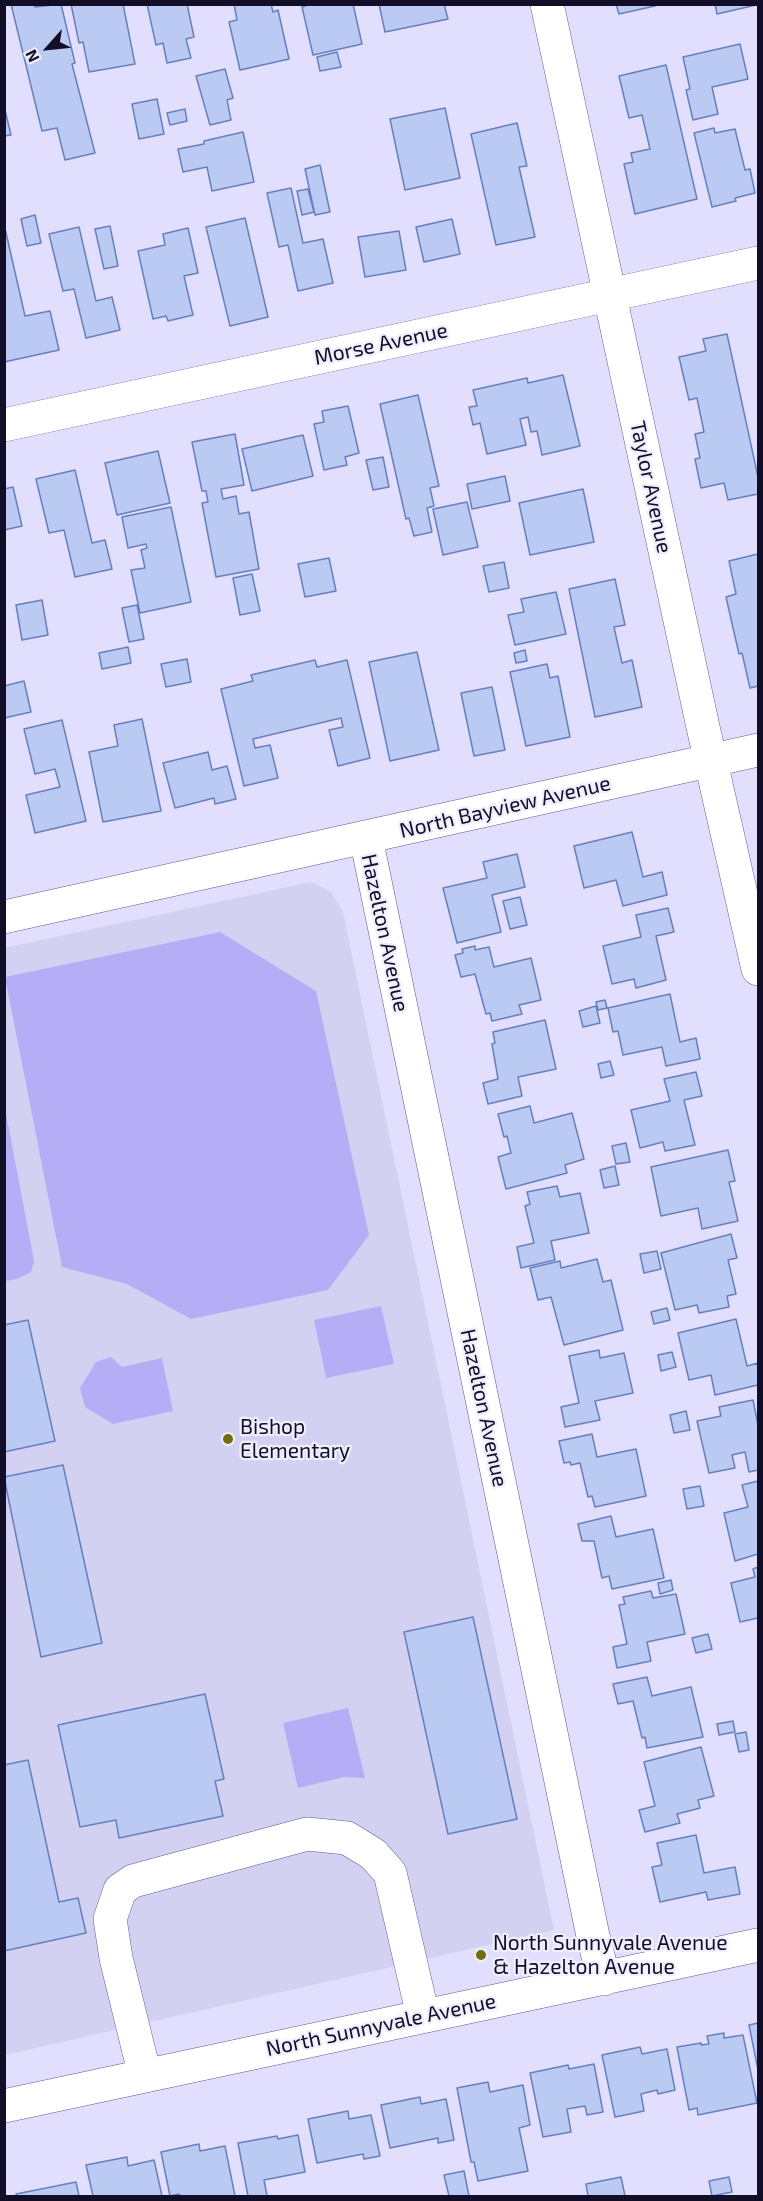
<!DOCTYPE html>
<style>
body{margin:0}
#map{position:relative;width:763px;height:2201px;overflow:hidden;background:#e1dffd;font-family:"Exo 2",sans-serif}
canvas{display:block}
.frame{position:absolute;inset:0;border:6px solid #120e27;pointer-events:none}
.north{position:absolute;left:18px;top:18px;width:60px;height:60px;-webkit-text-stroke:4px #efeefd;paint-order:stroke;rotate:243deg;font-size:16px;font-weight:700;line-height:24px;text-align:center;color:#120e27}
.north::after{content:'';display:block;margin:auto;width:21px;height:27px;background:#120e27;clip-path:polygon(50% 0,100% 100%,50% 72%,0 100%)}
</style>
<div id="map">
<canvas width="763" height="2201"></canvas>
<div class="frame"></div>
<div class="north">N</div>
</div>
<script>
const ctx = document.querySelector('canvas').getContext('2d');
ctx.lineJoin = 'round';
function fillPath(path, color) {
  ctx.fillStyle = color;
  ctx.fill(path, 'evenodd');
}
function poly(rows) {
  const path = new Path2D();
  for (const r of rows) {
    path.moveTo(r[0], r[1]);
    for (let i = 2; i < r.length; i += 2) path.lineTo(r[i], r[i + 1]);
  }
  return path;
}
function trace(path, color, width, dash) {
  ctx.strokeStyle = color;
  ctx.lineWidth = width;
  ctx.lineCap = dash ? 'butt' : 'round';
  ctx.setLineDash(dash || []);
  ctx.stroke(path);
}
function label(font, color, halo, rows, align = 'center') {
  ctx.font = font + ' "Exo 2",sans-serif';
  ctx.lineWidth = 4.5;
  ctx.setLineDash([]);
  ctx.textBaseline = 'middle';
  ctx.strokeStyle = halo;
  ctx.fillStyle = color;
  for (const [text, x, y, turn = 0] of rows) {
    ctx.save();
    ctx.translate(x, y);
    ctx.rotate((+turn || 0) * Math.PI / 180);
    ctx.textAlign = isNaN(turn) ? turn : align;
    if (halo) ctx.strokeText(text, 0, 0);
    ctx.fillText(text, 0, 0);
    ctx.restore();
  }
}
fillPath(poly([
 [311,882,331,892,343,912,554,1930,5,2055,4,948]
]), '#d3d1f1');
fillPath(poly([
 [220,932,316,991,369,1235,328,1290,191,1319,127,1284,62,1267,5,977],
 [5,1108,34,1261,31,1272,17,1279,5,1281],
 [381,1306,394,1364,326,1378,314,1320],
 [111,1357,122,1367,162,1358,173,1411,113,1424,85,1407,80,1388,96,1362],
 [348,1708,365,1778,344,1777,298,1788,283,1723]
]), '#b5aef7');
const building = poly([
 [11,4,34,4,35,7,61,4,75,63,72,64,95,153,65,160,57,128,42,131,11,4],
 [71,4,123,4,135,64,89,72,83,42,79,43,71,4],
 [147,4,187,4,194,37,186,39,191,58,167,63,163,43,156,45,147,4],
 [234,4,271,4,273,12,278,10,289,59,240,70,229,22,237,20,234,4],
 [353,4,362,44,313,55,302,7,311,4,353,4],
 [379,4,444,4,448,19,385,32,379,4],
 [616,4,654,4,655,6,619,14,616,4],
 [715,4,756,4,756,5,717,14,715,4],
 [740,44,748,79,712,87,718,114,693,120,686,90,690,89,683,57,740,44],
 [337,52,341,67,320,71,317,57,337,52],
 [666,65,697,199,635,214,624,164,633,162,631,153,650,149,642,115,629,118,619,76,666,65],
 [225,69,233,98,227,100,231,120,210,125,196,76,225,69],
 [157,99,164,134,139,139,132,104,157,99],
 [4,106,11,135,4,136,4,106],
 [445,108,460,178,405,190,390,119,445,108],
 [185,109,187,121,170,125,167,113,185,109],
 [517,123,527,166,519,167,535,237,496,245,471,134,517,123],
 [714,128,715,133,735,129,745,170,750,169,755,193,735,198,736,201,712,207,694,133,714,128],
 [243,132,254,182,212,191,207,167,183,172,178,149,204,144,204,141,243,132],
 [320,165,330,212,315,215,305,169,320,165],
 [291,188,303,243,323,239,333,283,298,291,288,245,279,247,267,193,291,188],
 [308,189,314,212,302,215,297,191,308,189],
 [35,215,41,243,27,246,21,219,35,215],
 [245,218,268,317,230,326,206,227,245,218],
 [452,219,460,254,424,262,416,227,452,219],
 [4,224,25,316,50,311,59,350,4,362,4,224],
 [110,226,118,266,104,269,95,229,110,226],
 [79,227,96,301,112,297,120,330,86,338,74,289,63,291,49,234,79,227],
 [188,228,198,273,184,276,193,315,168,321,166,316,153,319,138,251,165,245,163,234,188,228],
 [399,231,406,270,365,277,358,237,399,231],
 [727,334,758,477,758,494,728,500,724,483,701,488,695,459,700,458,695,434,704,432,697,398,689,400,679,357,706,351,703,339,727,334],
 [563,375,580,446,542,455,537,431,531,432,528,417,520,419,526,445,487,454,480,423,473,425,469,407,477,406,473,390,527,378,528,383,563,375],
 [418,395,439,486,430,488,434,506,427,508,432,532,414,536,409,518,406,519,380,404,418,395],
 [348,406,359,453,345,457,347,465,324,470,314,424,324,422,322,411,348,406],
 [235,434,244,485,221,489,223,499,236,496,239,514,249,512,259,569,216,577,202,503,208,502,206,491,202,491,192,442,235,434],
 [303,435,313,476,252,491,242,449,303,435],
 [158,451,170,503,117,515,105,463,158,451],
 [383,457,389,487,373,490,366,460,383,457],
 [75,470,92,543,105,540,112,569,75,577,64,530,49,533,36,479,75,470],
 [505,476,510,501,472,509,467,484,505,476],
 [13,487,22,526,4,530,4,489,13,487],
 [583,489,594,542,530,555,519,503,583,489],
 [467,502,478,547,443,555,433,509,467,502],
 [171,507,191,602,140,613,131,570,145,568,141,550,147,548,146,544,128,548,122,517,171,507],
 [758,554,758,686,750,688,742,653,739,654,726,597,736,594,729,561,758,554],
 [329,558,336,591,305,597,298,564,329,558],
 [504,562,509,588,489,592,483,566,504,562],
 [252,574,260,611,240,615,233,578,252,574],
 [615,579,625,625,614,627,622,663,632,660,642,707,595,717,569,589,615,579],
 [556,592,566,634,515,645,508,615,524,612,521,599,556,592],
 [42,600,48,635,22,640,16,605,42,600],
 [137,605,144,639,129,642,122,608,137,605],
 [128,647,131,663,102,669,99,653,128,647],
 [525,650,527,661,516,663,514,653,525,650],
 [417,652,439,750,390,761,369,662,417,652],
 [187,659,191,682,166,687,161,664,187,659],
 [315,660,317,667,347,660,370,758,338,766,329,730,343,727,341,718,253,739,255,748,270,745,278,778,244,786,221,689,253,681,251,675,315,660],
 [547,664,550,678,558,676,570,737,526,746,510,672,547,664],
 [24,681,31,712,4,718,4,686,24,681],
 [492,687,505,750,474,756,461,693,492,687],
 [142,719,161,811,103,822,89,752,118,746,114,725,142,719],
 [62,720,86,821,35,833,26,795,60,787,55,769,35,774,24,729,62,720],
 [208,752,212,770,227,766,236,799,215,804,214,798,175,808,163,763,208,752],
 [632,832,643,877,662,872,667,895,623,906,616,880,584,888,574,846,632,832],
 [517,854,525,887,492,895,501,932,457,943,443,888,487,878,483,862,517,854],
 [520,897,527,925,510,929,503,901,520,897],
 [668,908,674,932,656,936,666,980,636,988,634,979,612,984,603,946,641,937,636,915,668,908],
 [475,946,475,950,489,947,494,967,531,958,541,1000,519,1005,522,1014,492,1021,490,1013,486,1014,475,974,461,977,455,955,463,953,462,949,475,946],
 [670,994,680,1042,696,1038,700,1059,666,1066,662,1047,623,1055,618,1031,613,1032,608,1008,670,994],
 [605,1000,607,1008,598,1010,596,1002,605,1000],
 [596,1006,600,1023,583,1027,579,1011,596,1006],
 [545,1020,556,1069,518,1077,522,1096,488,1104,483,1083,498,1079,492,1044,495,1043,493,1032,545,1020],
 [610,1061,614,1075,601,1078,598,1064,610,1061],
 [696,1072,702,1096,684,1100,695,1145,665,1151,663,1142,640,1148,631,1110,670,1101,664,1079,696,1072],
 [530,1106,534,1123,572,1113,584,1159,565,1165,567,1173,506,1189,498,1157,511,1153,507,1136,504,1137,498,1114,530,1106],
 [626,1143,630,1162,616,1164,612,1146,626,1143],
 [728,1150,735,1181,729,1182,738,1221,702,1229,698,1208,661,1216,651,1167,728,1150],
 [615,1166,619,1185,604,1188,600,1170,615,1166],
 [557,1186,560,1197,580,1193,589,1233,551,1241,555,1260,521,1268,517,1247,534,1243,525,1206,530,1204,527,1192,557,1186],
 [731,1234,737,1258,728,1260,736,1294,727,1296,729,1307,699,1313,697,1305,675,1310,661,1253,731,1234],
 [657,1251,661,1269,644,1273,640,1254,657,1251],
 [597,1259,603,1282,611,1280,623,1330,564,1345,551,1297,538,1300,530,1268,560,1261,561,1268,597,1259],
 [667,1308,670,1320,654,1324,651,1312,667,1308],
 [736,1319,747,1366,758,1363,758,1385,715,1395,711,1375,689,1380,678,1333,736,1319],
 [28,1320,55,1441,4,1452,4,1325,28,1320],
 [599,1350,600,1358,624,1353,633,1393,595,1401,600,1420,565,1427,561,1407,579,1403,569,1356,599,1350],
 [672,1352,676,1367,661,1371,658,1355,672,1352],
 [753,1400,758,1425,758,1470,749,1472,745,1452,732,1455,735,1468,709,1473,697,1421,721,1416,719,1407,753,1400],
 [686,1411,690,1430,674,1433,670,1415,686,1411],
 [592,1434,597,1457,636,1449,646,1496,595,1507,592,1496,588,1497,580,1463,571,1465,570,1462,564,1463,559,1441,592,1434],
 [63,1465,102,1643,41,1657,4,1477,63,1465],
 [758,1481,758,1554,735,1561,724,1513,748,1507,742,1485,758,1481],
 [700,1486,704,1506,687,1509,683,1489,700,1486],
 [611,1516,616,1537,653,1529,664,1578,612,1589,609,1576,602,1578,594,1541,582,1541,578,1524,611,1516],
 [758,1567,758,1618,740,1622,731,1583,755,1577,753,1569,758,1567],
 [671,1580,673,1590,660,1594,658,1583,671,1580],
 [651,1591,653,1598,676,1594,685,1634,647,1642,651,1661,617,1668,613,1647,627,1644,619,1605,625,1604,623,1597,651,1591],
 [473,1617,517,1819,448,1834,404,1632,473,1617],
 [708,1634,712,1649,696,1653,692,1638,708,1634],
 [647,1677,652,1696,691,1687,703,1737,647,1748,645,1737,642,1738,633,1701,618,1704,613,1684,647,1677],
 [205,1694,224,1779,215,1781,223,1816,119,1838,116,1820,80,1827,58,1725,205,1694],
 [733,1721,735,1732,719,1735,717,1724,733,1721],
 [746,1732,749,1750,739,1752,735,1734,746,1732],
 [701,1747,714,1796,698,1800,700,1808,677,1814,680,1823,645,1832,639,1810,655,1806,644,1762,701,1747],
 [28,1760,59,1902,78,1898,86,1933,4,1951,4,1765,28,1760],
 [696,1835,704,1873,735,1867,740,1894,708,1900,706,1892,660,1902,652,1867,662,1865,657,1843,696,1835],
 [758,2023,758,2070,749,2025,758,2023],
 [724,2033,724,2038,743,2035,757,2103,698,2115,697,2108,689,2110,677,2047,701,2043,701,2045,709,2044,707,2036,724,2033],
 [640,2047,642,2054,667,2049,675,2090,658,2094,657,2090,641,2094,644,2111,615,2117,602,2055,640,2047],
 [594,2064,603,2112,587,2115,585,2106,567,2109,571,2132,543,2137,530,2073,568,2065,569,2069,594,2064],
 [488,2082,490,2092,523,2085,530,2125,519,2128,528,2171,478,2181,474,2162,471,2162,457,2088,488,2082],
 [420,2097,421,2104,446,2099,454,2140,438,2143,438,2138,390,2148,381,2105,420,2097],
 [348,2111,349,2119,371,2115,380,2156,364,2159,363,2154,317,2163,308,2119,348,2111],
 [298,2135,305,2172,264,2180,267,2196,248,2196,238,2143,277,2136,278,2139,298,2135],
 [199,2144,200,2151,225,2146,235,2196,180,2196,179,2194,170,2196,161,2152,199,2144],
 [127,2157,128,2166,154,2160,162,2196,93,2196,86,2165,127,2157],
 [464,2171,469,2196,449,2196,444,2175,464,2171],
 [621,2177,625,2196,588,2196,586,2184,621,2177],
 [729,2177,732,2192,712,2196,709,2181,729,2177],
 [76,2182,79,2196,17,2196,16,2194,76,2182]
]);
fillPath(building, '#bacaf3');
trace(building, '#687fbe', 1.5);
const minor = poly([
 [547,4,703,727,758,969],
 [4,425,758,263],
 [366,838,593,1936,604,1979],
 [4,917,758,750],
 [145,2076,116,1958,110,1919,120,1890,133,1881,307,1834,347,1838,373,1854,390,1873,423,2016],
 [4,2106,758,1945]
]);
trace(minor, '#615998', 34);
trace(minor, '#fff', 33);
for (const [x, y, r, color] of [
 [228,1439,6,"#706d0d"],
 [481,1955,6,"#706d0d"]
]) {
  const dot = new Path2D();
  dot.arc(x, y, r, 0, 2 * Math.PI);
  ctx.fillStyle = color;
  ctx.fill(dot);
  trace(dot, '#efeefd', 2);
}
label('21px', '#120e27', '#efeefd', [
 ["Morse Avenue",381,344,-12],
 ["Taylor Avenue",651,487,78],
 ["North Bayview Avenue",505,807,-13],
 ["Hazelton Avenue",385,933,78],
 ["Hazelton Avenue",484,1408,78],
 ["North Sunnyvale Avenue",381,2025,-12]
]);
label('21px', '#120e27', '#efeefd', [
 ["Bishop",240,1427],
 ["Elementary",240,1451],
 ["North Sunnyvale Avenue",493,1943],
 ["& Hazelton Avenue",493,1967]
], 'left');
</script>
